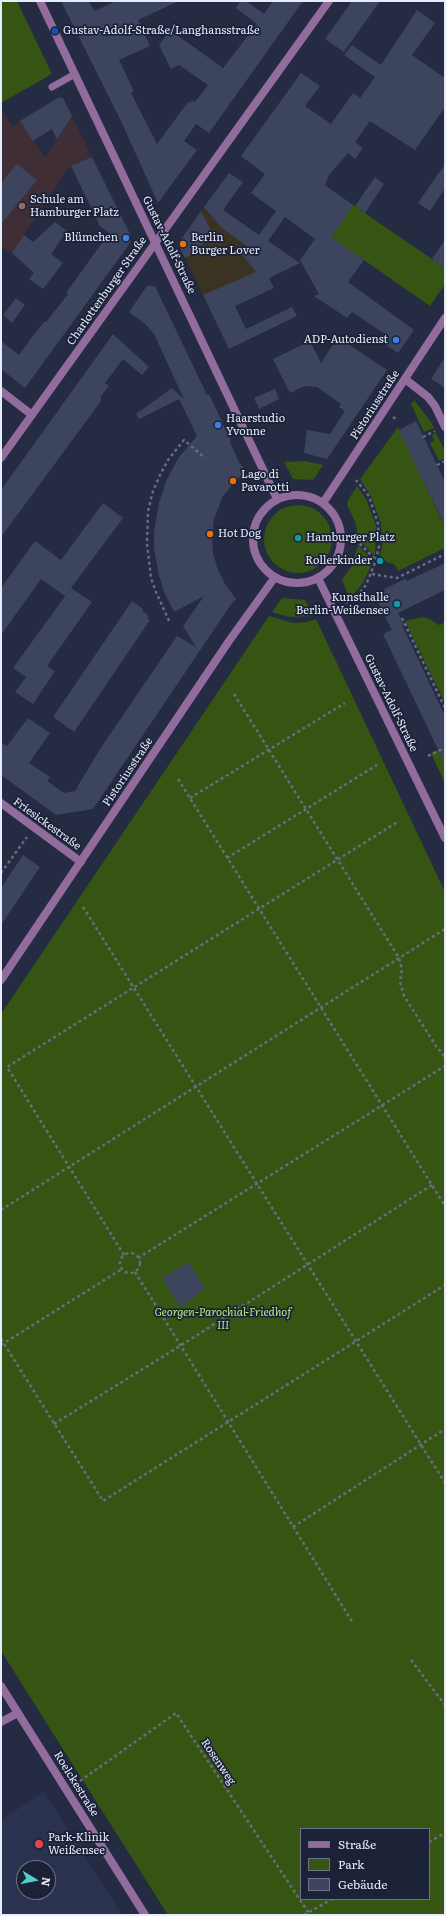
<!DOCTYPE html>
<meta charset="utf-8">
<style>
body{margin:0}
#map{position:relative;width:446px;height:1916px;overflow:hidden;background:#242b42;font-family:Literata,serif}
canvas{display:block}
.frame{position:absolute;inset:0;border:2px solid #e7ecfb;pointer-events:none}
.legend{position:absolute;left:300px;top:1828px;width:130px;height:72px;box-sizing:border-box;background:#1b2238;border:1px solid #6d7386;margin:0;padding:5px 7px;list-style:none;font-size:12px;color:#e7ecfb}
.legend li{display:flex;align-items:center;gap:8px;height:20px}
.legend b{width:20px;border:1px solid #6d7386}
.north{position:absolute;left:16px;top:1860px;width:40px;height:40px;box-sizing:border-box;background:#1b2238;border:1px solid #6d7386;border-radius:50%;rotate:100deg;font-size:11px;font-weight:700;line-height:16px;text-align:center;color:#e7ecfb}
.north::after{content:'';display:block;margin:auto;width:14px;height:18px;background:#52cdcc;clip-path:polygon(50% 0,100% 100%,50% 72%,0 100%)}
</style>
<div id="map">
<canvas width="446" height="1916"></canvas>
<div class="frame"></div>
<ul class="legend">
<li><b style="height:5px;background:#926c9c"></b>Straße</li>
<li><b style="height:11px;background:#375512"></b>Park</li>
<li><b style="height:11px;background:#3d455e"></b>Gebäude</li>
</ul>
<div class="north">N</div>
</div>
<script>
const ctx = document.querySelector('canvas').getContext('2d');
ctx.lineJoin = 'round';
function fillPath(path, color) {
  ctx.fillStyle = color;
  ctx.fill(path, 'evenodd');
}
function poly(rows) {
  const path = new Path2D();
  for (const r of rows) {
    if (r.length === 3) {
      path.moveTo(r[0] + r[2], r[1]);
      path.arc(r[0], r[1], r[2], 0, 2 * Math.PI);
      continue;
    }
    path.moveTo(r[0], r[1]);
    for (let i = 2; i < r.length; i += 2) path.lineTo(r[i], r[i + 1]);
  }
  return path;
}
function trace(path, color, width, dash) {
  ctx.strokeStyle = color;
  ctx.lineWidth = width;
  ctx.lineCap = dash ? 'butt' : 'round';
  ctx.setLineDash(dash || []);
  ctx.stroke(path);
}
function label(font, color, halo, rows, align = 'center') {
  ctx.font = font + ' Literata,serif';
  ctx.lineWidth = 3.5;
  ctx.setLineDash([]);
  ctx.textBaseline = 'middle';
  ctx.strokeStyle = halo;
  ctx.fillStyle = color;
  for (const [text, x, y, turn = 0] of rows) {
    ctx.save();
    ctx.translate(x, y);
    ctx.rotate((+turn || 0) * Math.PI / 180);
    ctx.textAlign = isNaN(turn) ? turn : align;
    if (halo) ctx.strokeText(text, 0, 0);
    ctx.fillText(text, 0, 0);
    ctx.restore();
  }
}
fillPath(poly([
 [209,201,300,263,209,307,178,244]
]), '#3b3322');
fillPath(poly([
 [44,1792,122,1915,1,1915,1,1820],
 [24,1868,48,1868,48,1892,24,1892]
]), '#2a324f');
fillPath(poly([
 [1,110,13,127,20,121,45,157,72,116,92,157,68,168,12,253,1,247]
]), '#402e37');
fillPath(poly([
 [5,1,17,1,52,74,1,103,1,3],
 [353,205,445,268,445,284,430,306,331,237],
 [414,400,431,422,434,428,424,432,411,404],
 [398,427,445,527,445,548,398,571,395,565,379,559,382,546,381,524,371,496,360,479],
 [436,433,445,451,445,458,439,461,430,443,434,441,432,435],
 [305,461,323,465,313,480,293,479,284,462],
 [357,486,366,499,376,525,375,556,358,539,356,524,347,505,348,500],
 [298,539,34],
 [358,545,373,561,363,583,350,599,342,580,351,567],
 [282,598,305,600,313,616,289,617,272,612],
 [269,616,293,623,307,622,316,619,445,892,445,1915,168,1915,1,1651,1,1014],
 [301,1829,429,1829,429,1899,301,1899],
 [423,617,431,620,439,625,445,622,445,703,405,621],
 [445,746,445,783,431,753]
]), '#375512');
fillPath(poly([
 [61,1,88,1,95,11,116,1,179,1,138,20,150,46,119,60,134,91,131,93,157,144,188,102,190,103,192,100,195,102,208,85,179,65,171,69,159,45,170,30,223,68,257,24,236,8,240,1,246,1,264,14,273,1,303,1,209,133,196,124,184,141,197,150,158,203,121,121],
 [352,1,380,1,344,52,325,39],
 [417,10,435,23,412,55,445,78,445,107,415,150,370,121,355,142,363,148,355,159,348,153,329,175,325,185,353,205,331,237,364,260,348,282,414,330,398,353,380,341,385,334,352,312,347,318,314,296,319,294,300,260,315,239,285,217,268,241,300,263,269,278,274,288,235,306,246,329,292,307,297,316,229,349,203,295,256,272,242,254,248,247,221,227,204,207,229,173,243,182,223,210,259,235,276,211,251,193,265,174,241,156,301,73,320,86,305,106,331,124,353,93,360,98,375,77,344,55,352,45,381,65],
 [59,97,63,98,72,116,57,139,52,129,33,141,20,121],
 [92,157,131,236,130,243,25,388,1,369,1,341,19,355,35,333,45,321,46,322,68,294,66,293,109,233,100,226,71,166],
 [17,164,37,180,1,224,1,183],
 [445,164,445,188,430,211,418,203],
 [375,177,384,184,365,213,355,206],
 [201,211,212,233,206,242,198,246,200,251,185,258,178,244],
 [55,222,67,231,51,254,63,263,43,289,29,279,34,273,12,253,24,235,33,242],
 [445,240,445,268,432,259],
 [147,286,155,286,207,395,209,394,231,441,230,442,239,462,246,471,236,480,223,496,214,519,212,535,213,554,217,567,225,584,236,599,232,603,93,809,56,815,1,775,1,742,7,746,28,718,50,733,29,763,50,777,47,781,64,793,75,791,100,749,177,636,196,647,183,626,204,596,174,612,164,592,159,575,154,549,154,531,159,503,166,481,179,457,197,436,179,399,139,419,136,414,172,388,184,399,154,334,145,324,129,312],
 [16,298,25,305,12,323,3,315],
 [113,334,149,367,142,375,123,359,105,383,109,386,101,396,101,401,1,537,1,490],
 [338,337,387,370,327,459,304,453,307,430,330,434,345,411,339,407,341,404,317,387,305,386,290,393,273,359,310,341,321,363],
 [445,357,445,388,431,379],
 [275,389,279,399,259,409,254,398],
 [416,421,445,482,445,526,399,430],
 [103,503,123,518,65,596,41,579,1,635,1,588,35,541,61,560],
 [445,563,445,590,398,613,404,625,402,625,445,716,445,764,383,634,392,630,375,596,385,591,384,589,405,579,407,581],
 [71,588,92,602,47,666,55,671,33,704,15,692,26,677,13,668],
 [132,601,143,609,142,611,149,616,147,618,150,620,74,732,53,717],
 [23,855,40,867,1,925,1,888],
 [189,1262,205,1289,180,1307,162,1278]
]), '#3d455e');
trace(poly([
 [393,417,397,420],
 [423,437,435,431],
 [437,465,445,461],
 [354,542,359,543,376,560],
 [372,574,397,578,445,554],
 [346,603,358,595,366,585,376,560,379,546,378,524,369,496,356,480],
 [402,618,445,708],
 [169,621,156,592,151,578,147,544,148,511,153,491,161,473,168,460,184,440,205,458],
 [234,694,399,958,402,969,400,982,404,996,436,1046,445,1057],
 [428,756,445,748],
 [178,779,445,1206],
 [190,798,345,703],
 [227,858,377,765],
 [1,873,27,837],
 [83,907,445,1483],
 [1,1210,445,929],
 [130,1263,10],
 [124,1255,7,1067,399,821],
 [138,1258,445,1066],
 [135,1272,353,1623],
 [1,1339,103,1501,445,1285],
 [1,1345,122,1269],
 [54,1424,180,1346,432,1185],
 [293,1527,445,1429],
 [411,1660,445,1705],
 [80,1781,176,1713,310,1915],
 [429,1842,445,1833],
 [304,1915,332,1899]
]), '#666d81', 2.5, [3, 3]);
trace(poly([
 [52,87,75,74]
]), '#926c9c', 7);
trace(poly([
 [405,379,428,397,435,406,445,427],
 [1,391,32,415],
 [1,458,329,1],
 [1,803,81,862],
 [1,1722,18,1713]
]), '#926c9c', 8);
trace(poly([
 [40,1,277,499],
 [297,539,44],
 [323,503,445,318],
 [318,578,445,838],
 [1,980,229,641,275,577],
 [1,1686,145,1915]
]), '#926c9c', 8);
for (const [x, y, r, color] of [
 [55,31,4,"#1a4fb4"],
 [22,206,4,"#8d6e63"],
 [126,238,4,"#3f7fe0"],
 [183,244,4,"#e8710a"],
 [396,340,4,"#3f7fe0"],
 [218,425,4,"#3f7fe0"],
 [233,481,4,"#e8710a"],
 [210,534,4,"#e8710a"],
 [298,538,4,"#0f9aa8"],
 [380,561,4,"#0f9aa8"],
 [397,604,4,"#0f9aa8"],
 [39,1844,5,"#e0444e"]
]) {
  const dot = new Path2D();
  dot.arc(x, y, r, 0, 2 * Math.PI);
  ctx.fillStyle = color;
  ctx.fill(dot);
  trace(dot, '#1b2238', 1.5);
}
label('11px', '#e7ecfb', '#1b2238', [
 ["Gustav-Adolf-Straße/Langhansstraße",63,31],
 ["Schule am",30,200],
 ["Hamburger Platz",30,213],
 ["Blümchen",118,238,"right"],
 ["Berlin",191,238],
 ["Burger Lover",191,251],
 ["ADP-Autodienst",388,340,"right"],
 ["Haarstudio",226,419],
 ["Yvonne",226,432],
 ["Lago di",241,475],
 ["Pavarotti",241,488],
 ["Hot Dog",218,534],
 ["Hamburger Platz",306,538],
 ["Rollerkinder",372,561,"right"],
 ["Kunsthalle",389,598,"right"],
 ["Berlin-Weißensee",389,611,"right"],
 ["Park-Klinik",48,1838],
 ["Weißensee",48,1851]
], 'left');
label('11px', '#e7ecfb', '#1b2238', [
 ["Gustav-Adolf-Straße",169,245,64],
 ["Charlottenburger Straße",107,291,-55],
 ["Pistoriusstraße",375,405,-57],
 ["Gustav-Adolf-Straße",391,703,64],
 ["Pistoriusstraße",128,772,-56],
 ["Friesickestraße",47,824,36],
 ["Rosenweg",218,1762,56],
 ["Roelckestraße",76,1784,58]
]);
label('italic 11px', '#b2ec78', '#1b2238', [
 ["Georgen-Parochial-Friedhof",223,1313],
 ["III",223,1326]
]);
</script>
